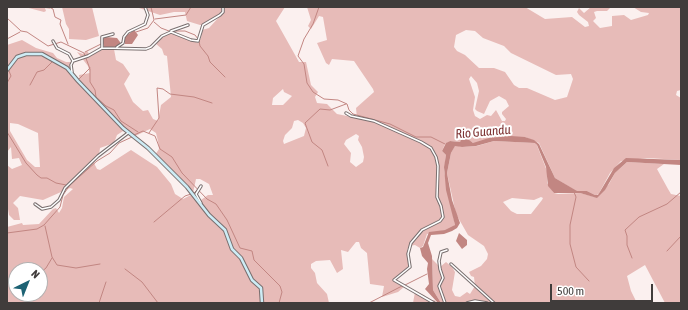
<!DOCTYPE html>
<style>
body{margin:0}
#map{position:relative;width:688px;height:310px;overflow:hidden;background:#fbf0ef;font-family:"Asap Condensed",sans-serif}
canvas{display:block}
.frame{position:absolute;inset:0;border:8px solid #403c3b;pointer-events:none}
.north{position:absolute;left:8px;top:262px;width:40px;height:40px;box-sizing:border-box;background:#fff;border:1px solid #b3b1b1;border-radius:50%;rotate:43deg;font-size:11px;font-weight:700;line-height:16px;text-align:center;color:#403c3b}
.north::after{content:'';display:block;margin:auto;width:14px;height:18px;background:#1d6274;clip-path:polygon(50% 0,100% 100%,50% 72%,0 100%)}
.scale{position:absolute;left:550px;top:284px;width:103px;height:18px;box-sizing:border-box;border:2px solid #403c3b;border-top:0;padding-left:5px;font-size:12px;line-height:14px;white-space:nowrap;color:#403c3b;-webkit-text-stroke:3px #fff;paint-order:stroke}
</style>
<div id="map">
<canvas width="688" height="310"></canvas>
<div class="frame"></div>
<div class="north">N</div>
<div class="scale">500 m</div>
</div>
<script>
const ctx = document.querySelector('canvas').getContext('2d');
ctx.lineJoin = 'round';
function fillPath(path, color) {
  ctx.fillStyle = color;
  ctx.fill(path, 'evenodd');
}
function poly(rows) {
  const path = new Path2D();
  for (const r of rows) {
    path.moveTo(r[0], r[1]);
    for (let i = 2; i < r.length; i += 2) path.lineTo(r[i], r[i + 1]);
  }
  return path;
}
function trace(path, color, width, dash) {
  ctx.strokeStyle = color;
  ctx.lineWidth = width;
  ctx.lineCap = dash ? 'butt' : 'round';
  ctx.setLineDash(dash || []);
  ctx.stroke(path);
}
function label(font, color, halo, rows, align = 'center') {
  ctx.font = font + ' "Asap Condensed",sans-serif';
  ctx.lineWidth = 4;
  ctx.setLineDash([]);
  ctx.textBaseline = 'middle';
  ctx.strokeStyle = halo;
  ctx.fillStyle = color;
  for (const [text, x, y, turn = 0] of rows) {
    ctx.save();
    ctx.translate(x, y);
    ctx.rotate((+turn || 0) * Math.PI / 180);
    ctx.textAlign = isNaN(turn) ? turn : align;
    if (halo) ctx.strokeText(text, 0, 0);
    ctx.fillText(text, 0, 0);
    ctx.restore();
  }
}
fillPath(poly([
 [25,7,50,7,50,9,45,8,46,11,44,12],
 [62,7,92,7,99,36,86,40,69,39,69,29,66,24],
 [136,7,285,7,276,21,299,62,306,62,311,85,318,92,315,97,317,103,327,104,337,114,357,118,356,108,374,92,373,89,354,61,332,59,329,65,326,63,317,43,327,40,323,17,319,16,311,29,308,26,311,20,307,7,525,7,545,19,572,17,585,27,589,26,588,22,579,15,577,12,579,8,584,13,591,7,611,7,607,11,597,11,594,12,596,18,593,21,600,28,612,26,612,16,624,15,631,20,648,15,649,13,641,12,633,7,681,7,681,90,677,91,676,95,681,98,681,160,647,158,621,161,610,173,598,195,595,195,587,191,576,191,555,178,539,143,525,137,504,137,476,143,473,143,463,136,460,142,450,141,445,144,442,151,446,155,444,171,455,225,451,229,427,234,423,246,420,248,415,245,409,246,407,250,409,269,395,280,404,287,398,292,382,297,384,286,370,284,367,253,361,248,359,242,356,242,348,252,341,250,343,269,337,273,330,260,316,261,311,264,311,268,315,273,317,283,327,294,329,303,7,303,7,227,22,223,23,225,39,224,53,209,56,208,59,213,62,208,64,197,73,189,70,188,43,200,20,196,13,203,18,208,20,220,14,220,9,215,7,203,7,165,12,169,22,165,19,158,12,159,11,147,7,152,7,45,22,40,36,48,53,53,57,58,66,62,71,62,72,74,78,83,80,82,79,75,90,73,88,66,77,52,83,54,87,51,90,55,103,49,114,49,116,60,123,64,130,74,124,84,133,102,143,111,148,110,153,119,158,121,161,105,171,97,167,56,164,55,162,49,155,43,170,32,198,43,201,38,202,30,209,28,220,16,209,20,204,25,200,25,187,21,185,12,174,12,160,15],
 [466,30,475,31,483,38,504,46,511,53,556,75,571,74,573,79,567,97,555,100,527,88,519,88,514,85,505,72,494,68,479,68,465,55,457,51,454,47,456,35],
 [471,76,477,83,479,91,475,109,477,111,484,114,490,101,499,96,506,100,509,106,502,112,502,114,506,119,505,121,502,121,496,110,491,116,487,115,480,119,475,116,473,110,475,97,469,79],
 [283,89,284,92,292,96,283,105,272,105,273,98],
 [298,120,303,123,306,128,304,136,284,144,283,141,285,135,292,128,294,121],
 [10,123,18,124,38,133,40,167,35,167,27,160,10,131],
 [150,129,156,133,158,141,159,149,155,155,193,193,196,179,200,179,209,184,213,195,208,195,201,200,191,195,183,199,175,194,171,184,157,167,131,150,100,170,97,169,94,163,99,155,100,148,114,143,117,135,123,131,133,137],
 [356,134,359,136,358,140,362,147,364,157,363,162,356,167,350,162,351,153,344,144,346,140],
 [16,270,40,270,40,294,16,294],
 [494,141,536,143,547,171,547,183,554,193,558,194,580,193,595,197,609,184,615,173,627,162,664,164,657,169,668,189,671,194,681,196,681,303,665,303,645,265,627,276,631,291,637,303,441,303,433,290,432,259,440,267,446,262,452,267,455,272,452,290,455,296,460,297,467,292,470,294,475,286,474,277,471,276,469,272,481,266,487,259,488,254,484,246,468,235,456,214,447,173,451,153,455,145,462,147,477,146],
 [541,197,543,198,542,200,531,214,517,214,511,211,503,202,512,198,534,200],
 [415,292,424,295,429,301,434,300,438,303,413,303]
]), '#e7bbb8');
fillPath(poly([
 [133,31,135,31,138,35,132,44,125,44,124,37],
 [106,37,117,38,120,42,120,44,115,47,104,47,102,39],
 [463,135,473,143,489,138,511,136,525,137,534,140,539,144,555,178,577,191,587,191,595,195,598,195,614,168,626,158,681,160,681,165,627,162,615,173,605,190,597,198,580,193,554,193,548,186,546,167,537,145,535,143,494,141,476,146,462,147,455,146,451,153,447,173,452,200,460,223,457,228,452,231,444,234,431,235,428,243,432,256,433,290,441,303,438,303,425,289,429,284,427,269,428,263,422,256,420,248,423,247,429,232,445,230,455,225,446,190,444,167,446,155,442,151,446,143,450,141,460,142],
 [459,233,467,240,467,245,462,249,456,241]
]), '#c28682');
trace(poly([
 [49,7,53,9,55,17,61,20,60,24,68,44],
 [319,7,313,24,304,39,298,56,304,64,307,83,313,92,324,99,338,100,347,104,349,110,353,114,390,124,416,137,431,137,445,144],
 [7,18,21,31,27,32,48,46,61,42,84,53,90,69,90,82,95,90,96,97,106,106,114,110,121,121,138,132],
 [155,19,186,15,191,7],
 [154,22,161,28,169,31],
 [172,31,185,31,195,35,198,39],
 [136,32,148,28,154,20,151,7],
 [7,39,20,32],
 [199,41,200,46,208,56,210,62,225,77],
 [85,52,101,44],
 [7,66,11,76,7,83],
 [78,80,90,68],
 [30,85,37,72,44,70,53,61],
 [7,132,26,163,37,175,41,178,47,178,56,183,66,185],
 [149,133,159,118,157,88,163,89,170,94,194,97,212,103],
 [134,135,143,131,155,136,160,149,172,157,182,173,207,199,216,204,227,220,240,248,252,251,254,260,280,286,282,292,279,303],
 [328,166,322,150,312,142,305,123,320,109,330,110,346,104],
 [681,184,681,189],
 [574,192,576,197,570,225,570,244,576,267,589,281],
 [194,193,197,190],
 [154,222,185,196,191,194],
 [45,226,52,257,57,265,76,268,100,264],
 [7,233,37,229,44,225,60,207,63,195,70,185,97,161,110,153,119,143,132,137],
 [667,251,681,236],
 [632,258,627,245,627,236,625,230,639,217,667,204,681,192],
 [125,269,142,282,158,303],
 [40,273,46,268,52,258],
 [11,285,16,283],
 [405,285,427,274],
 [99,303,106,282],
 [369,303,402,286]
]), '#c28682', 1);
const minor = poly([
 [171,31,188,25],
 [53,41,57,48,69,54,73,61],
 [117,47,123,43,124,37,128,32,145,24,148,15,145,7],
 [102,48,102,37,113,34],
 [72,72,71,65,73,61,88,56,102,48,146,49,151,47,162,36,171,32,191,40,198,41,203,25,220,15,223,12,223,7],
 [346,113,351,116,374,121,421,142,431,148,436,157,438,166,437,197,441,206,443,217,440,221,422,230,411,243,408,254,410,267,394,280,434,303],
 [201,203,196,194,201,186],
 [35,204,42,209,51,207,59,200,65,188,98,156,128,133],
 [451,264,494,303],
 [445,303,439,286,443,278,440,269,439,261,441,252,447,250],
 [467,303,475,301,487,303]
]);
const secondary = poly([
 [7,70,17,57,26,54,42,54,67,68,78,81,123,128,148,148,187,187,209,215,225,230,232,249,241,258,252,280,261,288,262,303]
]);
trace(minor, '#796f6f', 3.5);
trace(secondary, '#796f6f', 4.5);
trace(minor, '#fff', 1.5);
trace(secondary, '#cdecf5', 2.5);
label('italic 13px', '#7d3232', '#fff', [
 ["Rio Guandu",483,132,-5]
]);
</script>
